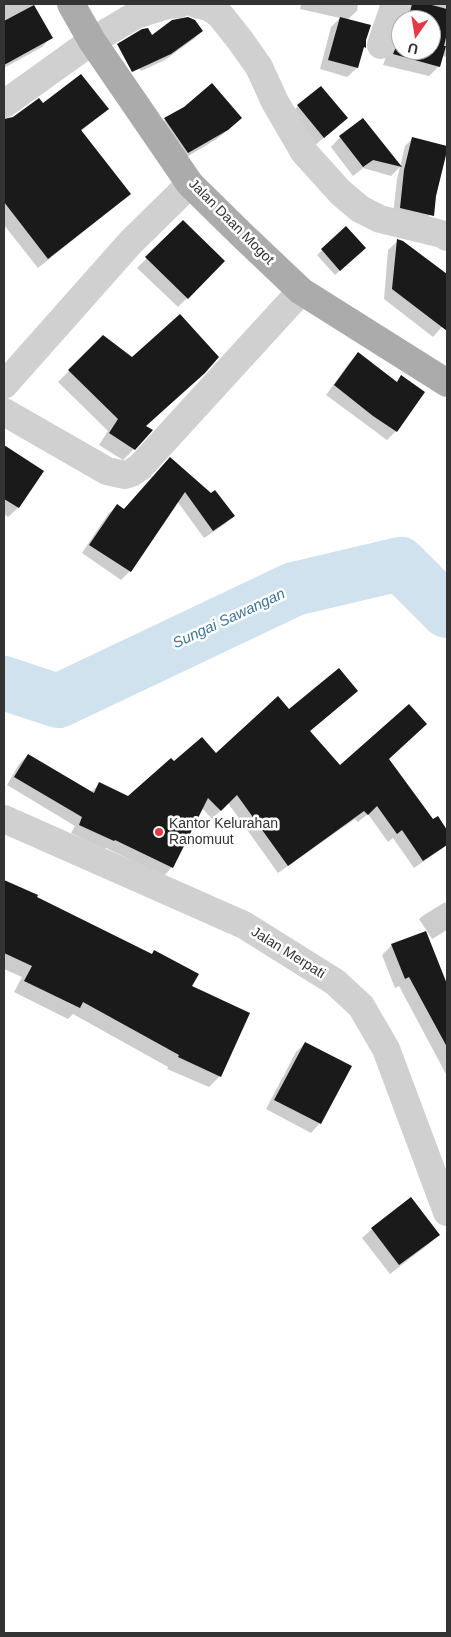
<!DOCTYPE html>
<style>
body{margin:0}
#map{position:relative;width:451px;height:1637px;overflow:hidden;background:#fff;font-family:Arial,sans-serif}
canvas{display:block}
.frame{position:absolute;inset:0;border:5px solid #333;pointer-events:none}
.north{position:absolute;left:391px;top:10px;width:50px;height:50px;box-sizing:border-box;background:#fff;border:1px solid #adadad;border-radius:50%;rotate:193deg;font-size:14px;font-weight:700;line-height:20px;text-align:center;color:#333}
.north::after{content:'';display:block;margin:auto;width:18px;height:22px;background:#e63946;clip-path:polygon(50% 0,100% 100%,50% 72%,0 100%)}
</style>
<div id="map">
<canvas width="451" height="1637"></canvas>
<div class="frame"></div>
<div class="north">U</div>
</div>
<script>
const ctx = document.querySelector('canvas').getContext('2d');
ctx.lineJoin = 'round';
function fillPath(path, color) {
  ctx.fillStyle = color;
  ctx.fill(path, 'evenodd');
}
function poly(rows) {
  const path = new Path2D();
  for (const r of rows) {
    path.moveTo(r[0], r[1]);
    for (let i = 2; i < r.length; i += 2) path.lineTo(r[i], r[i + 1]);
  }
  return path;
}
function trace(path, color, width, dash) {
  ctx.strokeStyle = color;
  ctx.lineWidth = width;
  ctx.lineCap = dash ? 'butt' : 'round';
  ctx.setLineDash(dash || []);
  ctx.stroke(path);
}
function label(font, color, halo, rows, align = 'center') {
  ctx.font = font + ' Arial,sans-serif';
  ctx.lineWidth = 5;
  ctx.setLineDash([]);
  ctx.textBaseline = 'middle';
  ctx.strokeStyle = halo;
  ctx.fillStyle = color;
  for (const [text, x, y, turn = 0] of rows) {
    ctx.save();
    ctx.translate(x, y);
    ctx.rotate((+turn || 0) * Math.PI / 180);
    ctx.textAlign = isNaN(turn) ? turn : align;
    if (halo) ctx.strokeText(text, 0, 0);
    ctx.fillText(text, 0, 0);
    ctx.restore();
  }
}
fillPath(poly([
 [4,4,32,4,51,37,42,47,4,68],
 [301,4,358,4,357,11,347,20,365,40,364,47,362,50,357,68,347,77,320,69,331,27,340,18,300,9],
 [411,4,447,4,447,57,442,56,439,66,429,76,383,65,403,12],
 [401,20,431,20,431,50,401,50],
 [202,31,194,39,165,60,141,71,130,54],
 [298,106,347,118,314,146,289,115],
 [185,108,231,127,217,139,178,162,156,129,165,120],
 [107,109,80,132,129,193,119,203,38,268,4,225,4,120],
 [363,119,400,167,405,146,413,138,430,215,423,222,393,215,397,179,400,167,391,176,363,168,353,176,331,147,340,137],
 [183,222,224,261,178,307,137,268],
 [346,228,359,253,335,275,317,255],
 [398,241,402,242,447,276,447,321,433,337,384,299,388,250],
 [103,337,132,358,145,426,134,449,123,460,99,445,108,431,58,382],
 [358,354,396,383,401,377,396,431,387,440,326,395,349,363],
 [6,448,42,471,18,508,8,517,4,514,4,449],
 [162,468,233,516,225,524,204,538,177,501,130,571,121,580,82,553,108,514,117,506,123,510],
 [357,691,309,732,340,767,388,759,432,821,437,818,447,833,447,845,414,868,393,838,388,842,368,814,358,822,355,819,278,873,228,803,212,819,202,808,172,867,164,876,106,848,104,849,71,833,75,826,7,785,19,764,28,755,90,793,99,784,128,797,174,763,216,754,289,711],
 [4,881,36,896,35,898,151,955,155,951,191,987,220,1076,209,1087,167,1069,168,1067,73,1014,68,1019,14,992,22,977,4,969],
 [445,902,447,906,447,930,432,939,419,919,424,915],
 [392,945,447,986,447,1076,399,986,395,988,382,955],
 [305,1043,320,1123,311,1133,266,1109,296,1052],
 [372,1229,438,1235,429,1244,390,1274,362,1238]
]), '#0003');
trace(poly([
 [4,683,58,701,294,589,400,564,447,611]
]), '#cfe2ee', 54);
fillPath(poly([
 [412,4,428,4,447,9,447,33,444,46,446,46,440,67,393,54,401,35,401,50,431,50,431,20,408,20],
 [34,5,53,38,4,65,4,21],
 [188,17,195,20,203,31,171,54,132,72,117,44,142,29,148,28,152,35,172,20],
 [340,17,371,25,366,40,366,48,364,47,358,68,328,60],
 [81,74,109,109,81,130,131,194,48,259,4,202,4,119,13,117,39,98,43,103],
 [212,83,242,118,228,130,188,153,164,118,184,107],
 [321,86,348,118,324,138,297,105],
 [363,118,402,167,373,160,363,167,339,136],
 [412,137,447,146,447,151,436,196,434,216,400,208,404,170],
 [183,220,225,261,188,299,145,257],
 [346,226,366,248,340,271,321,249],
 [397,239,403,241,447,274,447,331,392,289],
 [180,314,219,357,205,373,146,426,153,430,135,450,109,433,118,419,68,370,103,335,132,357],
 [358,352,397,382,401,375,425,392,397,432,373,416,334,385],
 [4,445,44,471,19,508,4,499],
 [170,457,211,493,215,490,235,516,213,531,185,492,131,572,89,545,117,504,124,509],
 [339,668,358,691,310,731,340,765,409,704,427,724,389,759,433,819,438,816,447,830,447,845,423,861,402,830,397,834,377,806,368,815,364,811,288,866,237,795,221,811,208,798,173,868,115,840,114,841,79,825,82,817,14,777,28,754,94,793,99,782,128,796,171,758,174,761,202,737,216,753,278,696,289,709],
 [4,880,38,895,37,897,152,954,154,950,199,974,192,986,250,1013,221,1077,178,1057,179,1055,83,1002,80,1008,24,981,32,966,4,953],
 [426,931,447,984,447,1047,409,977,405,979,391,944],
 [305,1042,352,1066,321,1124,274,1100],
 [411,1197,440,1235,399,1265,371,1228]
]), '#1a1a1a');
trace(poly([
 [196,4,209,7,220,15,240,40,259,67,275,102,304,152,340,192,360,209,380,219,442,234,447,237],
 [381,45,395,4],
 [4,104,92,41,136,15,168,5,179,4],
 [4,385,130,243,190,184],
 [4,412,107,471,125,475,131,473,140,467,301,291],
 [4,819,244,925,335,982,361,1006,386,1049,447,1212]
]), '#d0d0d0', 28);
trace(poly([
 [71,4,92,41,190,184,243,236,301,291,447,383]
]), '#ababab', 28);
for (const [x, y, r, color] of [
 [159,832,5,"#e63946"]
]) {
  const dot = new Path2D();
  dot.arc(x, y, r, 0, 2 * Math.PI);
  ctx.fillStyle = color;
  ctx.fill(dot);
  trace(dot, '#fff', 2);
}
label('14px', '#333', '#fff', [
 ["Jalan Daan Mogot",231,222,45],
 ["Jalan Merpati",288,953,32]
]);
label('14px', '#333', '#fff', [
 ["Kantor Kelurahan",169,824],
 ["Ranomuut",169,840]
], 'left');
label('italic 15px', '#3f7597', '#fff', [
 ["Sungai Sawangan",229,619,-25]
]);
</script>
